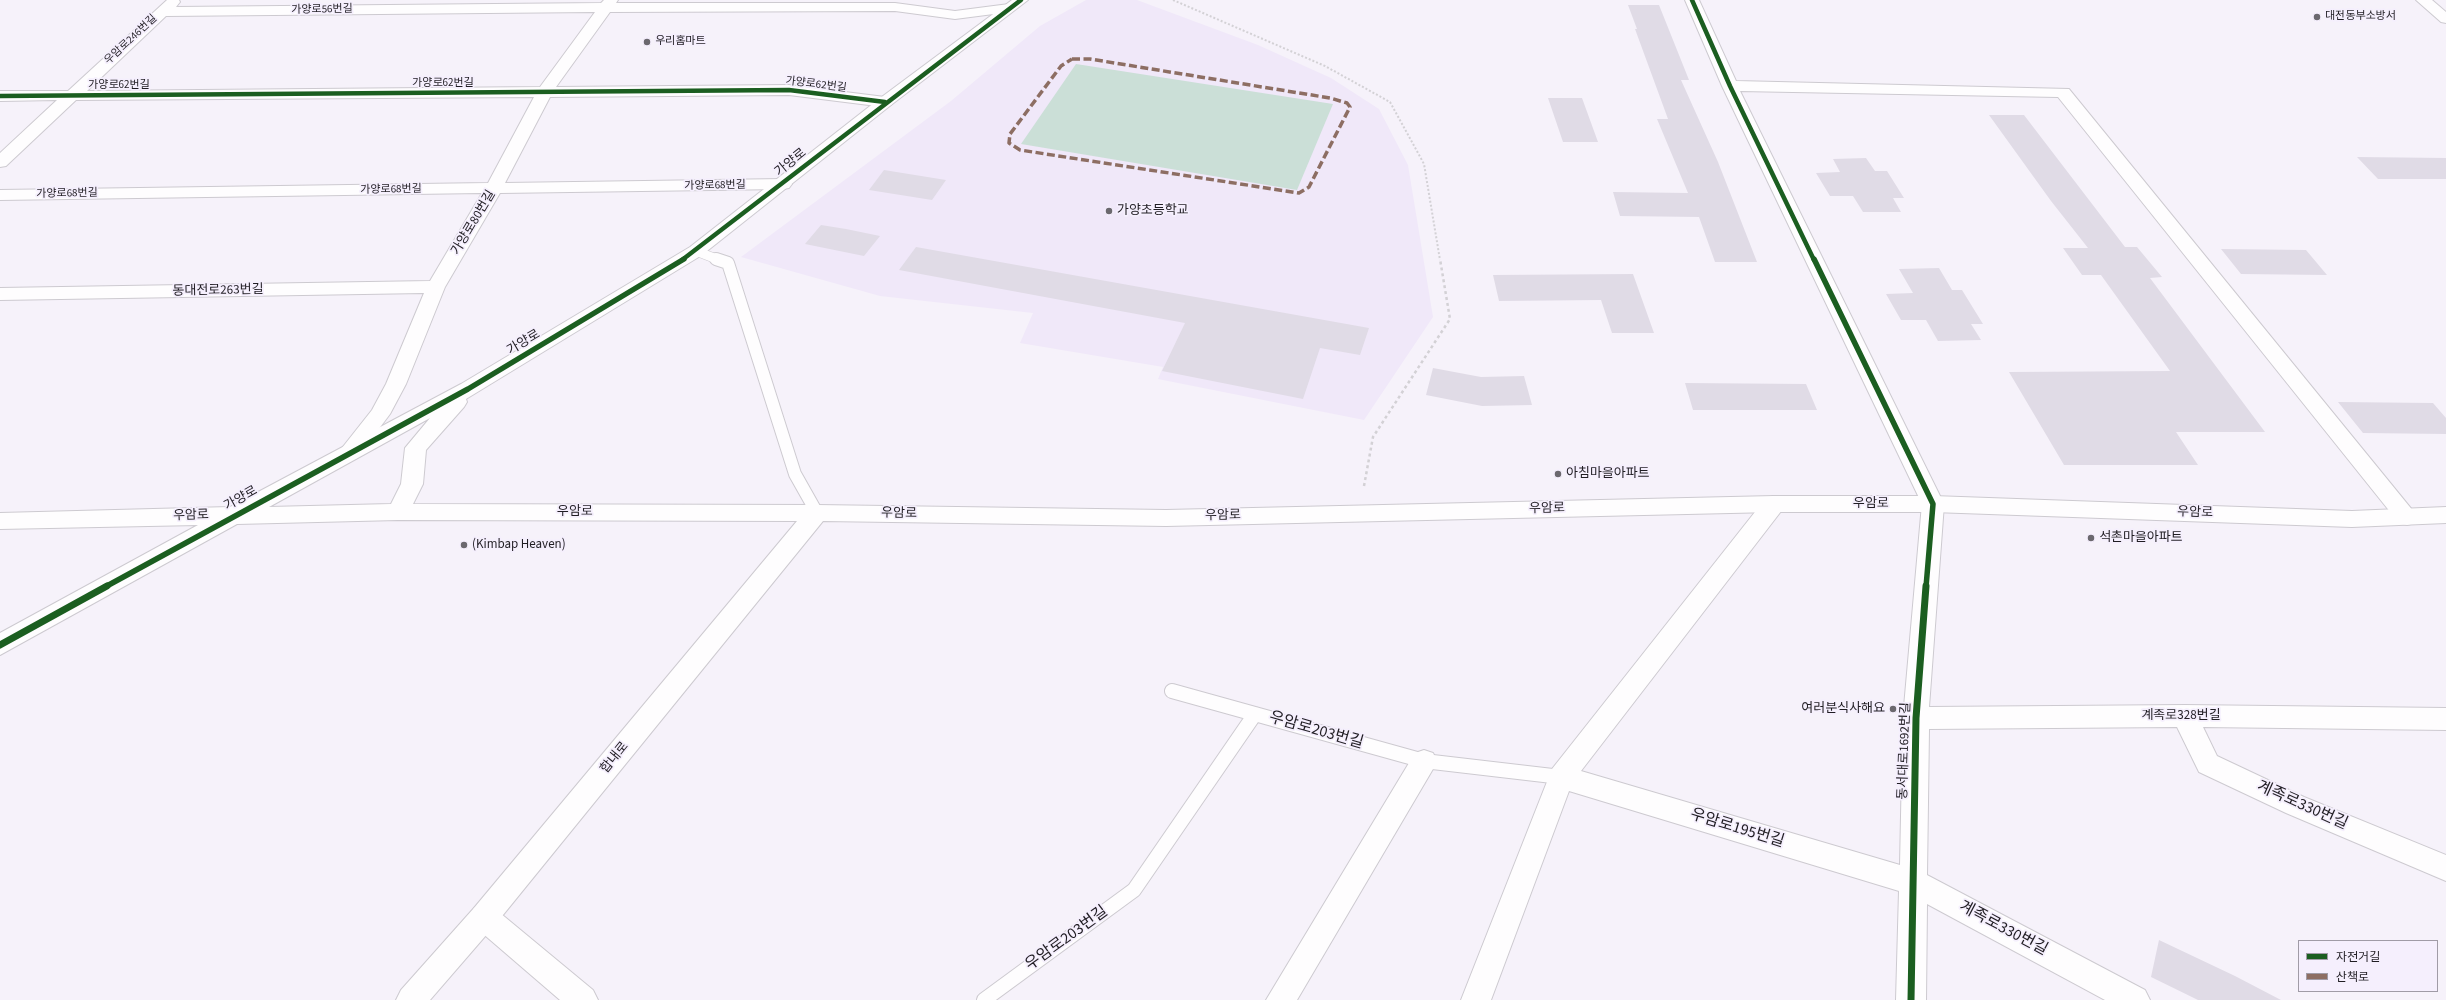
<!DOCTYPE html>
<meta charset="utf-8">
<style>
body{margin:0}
#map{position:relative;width:2446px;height:1000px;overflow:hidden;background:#f6f2fa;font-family:"Source Sans 3","Noto Sans KR",sans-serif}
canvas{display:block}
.legend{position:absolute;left:2298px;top:940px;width:140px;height:52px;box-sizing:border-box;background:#f5effd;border:1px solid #a09ba6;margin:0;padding:5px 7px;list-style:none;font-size:12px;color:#201d23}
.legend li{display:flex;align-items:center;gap:8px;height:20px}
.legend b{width:20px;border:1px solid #a09ba6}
</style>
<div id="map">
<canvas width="2446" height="1000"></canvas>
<ul class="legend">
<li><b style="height:5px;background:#1b5e20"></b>자전거길</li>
<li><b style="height:5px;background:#8d6e63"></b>산책로</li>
</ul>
</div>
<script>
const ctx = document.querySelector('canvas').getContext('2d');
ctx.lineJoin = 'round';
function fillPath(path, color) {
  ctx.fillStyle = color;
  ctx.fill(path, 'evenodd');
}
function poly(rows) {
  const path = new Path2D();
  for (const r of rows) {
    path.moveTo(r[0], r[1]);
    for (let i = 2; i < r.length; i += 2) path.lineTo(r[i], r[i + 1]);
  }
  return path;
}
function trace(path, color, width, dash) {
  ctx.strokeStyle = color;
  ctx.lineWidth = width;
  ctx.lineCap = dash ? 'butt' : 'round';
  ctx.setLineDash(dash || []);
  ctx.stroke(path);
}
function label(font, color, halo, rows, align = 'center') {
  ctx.font = font + ' "Source Sans 3","Noto Sans KR",sans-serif';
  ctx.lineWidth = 3.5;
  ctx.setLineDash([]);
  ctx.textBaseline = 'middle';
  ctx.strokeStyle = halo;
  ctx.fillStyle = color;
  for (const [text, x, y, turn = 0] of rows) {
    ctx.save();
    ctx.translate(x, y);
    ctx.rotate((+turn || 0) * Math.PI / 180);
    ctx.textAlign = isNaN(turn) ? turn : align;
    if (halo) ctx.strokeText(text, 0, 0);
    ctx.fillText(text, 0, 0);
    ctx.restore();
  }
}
fillPath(poly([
 [1086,0,1137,0,1258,45,1331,78,1379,109,1408,165,1433,317,1364,420,1158,379,1163,367,1020,343,1033,313,880,296,741,257,951,101,1040,26]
]), '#f0e8f9');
fillPath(poly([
 [1076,64,1333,104,1297,190,1021,144]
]), '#cbdfd7');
fillPath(poly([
 [1628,5,1659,5,1689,80,1681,80,1718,162,1757,262,1715,262,1699,217,1620,216,1613,192,1688,193,1657,119,1668,119,1635,29,1637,29],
 [1548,98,1582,98,1598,142,1563,142],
 [1989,115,2024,115,2125,247,2137,247,2162,277,2150,278,2265,432,2176,432,2198,465,2064,465,2009,372,2170,371,2101,275,2082,275,2063,248,2088,248,2051,201],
 [2357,157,2446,158,2446,179,2378,179],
 [1866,158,1875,171,1887,171,1904,198,1893,198,1901,212,1863,212,1853,196,1830,196,1816,173,1840,172,1833,159],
 [884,170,946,180,932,200,869,190],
 [821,225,846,229,880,236,864,256,805,244],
 [916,247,1369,328,1360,355,1320,348,1303,399,1162,371,1185,323,899,270],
 [2221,249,2306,250,2327,275,2241,274],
 [1939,268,1952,290,1962,290,1983,324,1971,324,1981,340,1938,341,1926,320,1901,320,1886,294,1913,293,1899,269],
 [1633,274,1654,333,1612,333,1601,300,1499,301,1493,275],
 [1433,368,1481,377,1524,376,1532,405,1482,406,1426,395],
 [1685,383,1806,384,1817,410,1693,410],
 [2338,402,2433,403,2446,418,2446,434,2363,433],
 [2159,940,2235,976,2281,1000,2198,1000,2151,977]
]), '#e0dbe6');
const laneFar2 = poly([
 [696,251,719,260]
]);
const laneFar1 = poly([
 [716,259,728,263,795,474,817,513]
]);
const lane = poly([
 [1172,691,1424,761,1561,777],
 [984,1000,1134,890,1255,714]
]);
const street = poly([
 [167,0,179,0,180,2,176,7,601,3,604,0,618,0,616,3,895,3,955,11,1009,4,1016,8,1009,12,955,19,895,11,610,12,556,87,789,85,885,97,891,99,893,102,891,105,885,107,789,95,550,97,505,183,783,179,789,180,792,184,789,188,783,189,500,193,445,287,406,384,390,414,357,458,349,461,341,458,338,453,372,410,386,384,424,293,0,300,0,288,430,281,482,193,0,200,0,190,488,183,534,97,76,100,6,166,0,167,0,153,57,100,0,101,0,91,68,91,167,0],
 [595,12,540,87,87,91,166,16,595,12],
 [1685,0,1699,0,1736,81,2069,89,2418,517,2415,523,2407,525,2399,523,2058,97,1740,91,1944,504,1929,707,2185,705,2446,708,2446,730,2203,727,2217,756,2304,797,2446,855,2446,881,2286,813,2199,772,2177,727,1929,729,1927,875,2145,990,2150,1000,2105,1000,1927,904,1926,1000,1896,1000,1899,891,1569,791,1491,1000,1461,1000,1552,769,1766,498,1774,496,1782,498,1785,504,1782,510,1581,771,1900,865,1903,718,1922,504,1722,86,1685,0],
 [1424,750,1433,753,1437,761,1433,769,1297,1000,1266,1000,1415,753,1424,750],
 [484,904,494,908,593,990,598,1000,560,1000,474,926,470,917,474,908,484,904]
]);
const secondary = poly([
 [1012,0,1028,0,891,105,702,255,466,399,467,402,464,407,426,450,423,484,413,504,817,505,1166,510,1774,496,1933,496,2352,511,2446,507,2446,523,2352,527,1933,512,1774,512,1166,526,823,521,494,926,430,1000,396,1000,401,990,474,908,797,521,398,520,237,524,0,655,0,633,198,525,0,529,0,513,230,507,461,384,690,247,879,99,1012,0],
 [430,418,405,448,401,484,391,504,269,507,430,418],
 [2416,0,2432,0,2446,12,2446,23,2441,22,2416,0]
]);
trace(laneFar2, '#cdcad0', 10);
trace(laneFar1, '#cdcad0', 14);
trace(lane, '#cdcad0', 16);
trace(street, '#cdcad0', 2);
trace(secondary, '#cdcad0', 2);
trace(poly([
 [1173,0,1325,66,1390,102,1424,164,1440,260]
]), '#d3d1d5', 2, [2, 2]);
trace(poly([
 [1364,486,1373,437,1450,319,1440,259]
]), '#d3d1d5', 2.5, [3, 3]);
trace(laneFar2, '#fefdfe', 9);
trace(laneFar1, '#fefdfe', 12);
trace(lane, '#fefdfe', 14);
fillPath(street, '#fefdfe');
fillPath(secondary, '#fefdfe');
trace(poly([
 [1072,59,1090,59,1330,98,1347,103,1350,107,1309,187,1299,193,1020,150,1009,143,1010,134,1061,66,1072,59]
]), '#8d6e63', 3.5, [8, 3.5]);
trace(poly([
 [1692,0,1730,86,1814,260],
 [0,96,789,90,885,102],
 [682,260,1021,0]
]), '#1b5e20', 4.5);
trace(poly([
 [1814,259,1933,504,1926,587],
 [105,587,468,389,684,259]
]), '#1b5e20', 5.5);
trace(poly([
 [0,645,107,586],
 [1911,1000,1916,718,1926,586]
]), '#1b5e20', 7);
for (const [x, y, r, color] of [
 [2317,17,4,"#6b686e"],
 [647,42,4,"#6b686e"],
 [1109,211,4,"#6b686e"],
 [1558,474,4,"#6b686e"],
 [2091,538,4,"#6b686e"],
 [464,545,4,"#6b686e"],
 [1893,709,4,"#6b686e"]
]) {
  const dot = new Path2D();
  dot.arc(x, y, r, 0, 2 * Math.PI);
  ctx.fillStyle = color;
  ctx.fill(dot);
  trace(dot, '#f5effd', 1.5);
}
label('11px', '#201d23', '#f5effd', [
 ["가양로56번길",322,10,-1],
 ["우암로246번길",131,40,-43],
 ["가양로62번길",443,84],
 ["가양로62번길",816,85,7],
 ["가양로62번길",119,86],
 ["가양로68번길",715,186,-1],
 ["가양로68번길",391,190,-1],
 ["가양로68번길",67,194,-1]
]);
label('11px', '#201d23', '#f5effd', [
 ["대전동부소방서",2325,17],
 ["우리홈마트",655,42]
], 'left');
label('13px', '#201d23', '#f5effd', [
 ["가양로",791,163,-39],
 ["가양로80번길",474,223,-59],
 ["동대전로263번길",218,291,-1],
 ["가양로",524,343,-31],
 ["가양로",241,499,-29],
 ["우암로",1871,504],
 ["우암로",1547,509,-1],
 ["우암로",575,512],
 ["우암로",2195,513,2],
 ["우암로",899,514,1],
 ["우암로",191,516,-2],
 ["우암로",1223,516,-1],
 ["계족로328번길",2181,716],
 ["동서대로1692번길",1905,751,-88],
 ["합내로",615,758,-51]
]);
label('13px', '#201d23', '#f5effd', [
 ["가양초등학교",1117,211],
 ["아침마을아파트",1566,474],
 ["석촌마을아파트",2099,538],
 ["(Kimbap Heaven)",472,545],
 ["여러분식사해요",1885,709,"right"]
], 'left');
label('16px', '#201d23', '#f5effd', [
 ["우암로203번길",1316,731,16],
 ["계족로330번길",2302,806,24],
 ["우암로195번길",1737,829,17],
 ["계족로330번길",2003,929,28],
 ["우암로203번길",1067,939,-36]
]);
</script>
